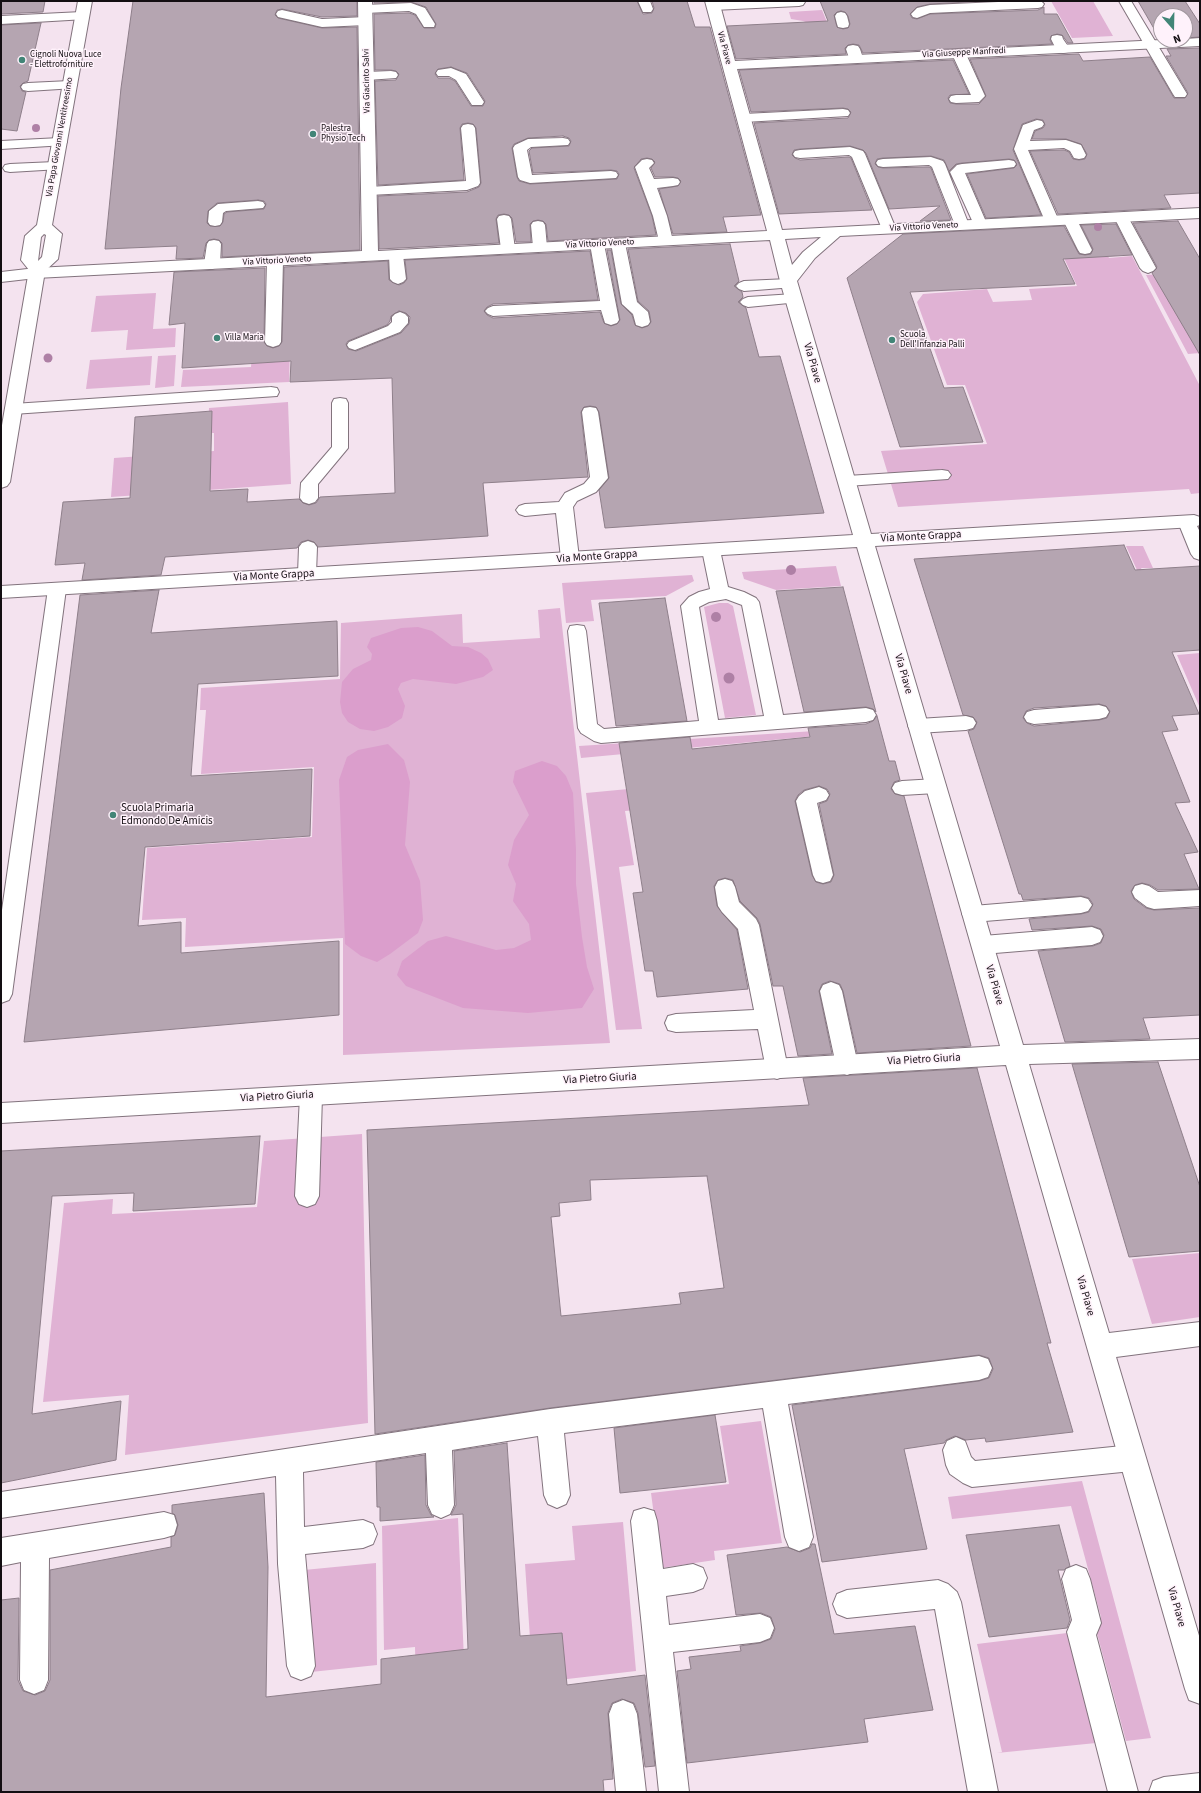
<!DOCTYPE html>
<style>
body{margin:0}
#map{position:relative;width:1201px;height:1793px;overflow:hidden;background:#f4e3ef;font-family:"Source Sans 3",sans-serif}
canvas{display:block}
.frame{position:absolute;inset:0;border:2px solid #130e12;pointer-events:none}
.north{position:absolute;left:1153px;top:8px;width:40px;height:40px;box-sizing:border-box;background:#fff2fb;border:1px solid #a1979e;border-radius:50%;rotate:160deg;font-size:11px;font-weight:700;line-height:16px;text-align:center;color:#130e12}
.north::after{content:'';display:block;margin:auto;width:14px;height:18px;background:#428577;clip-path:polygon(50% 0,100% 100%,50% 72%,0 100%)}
</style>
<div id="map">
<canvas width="1201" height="1793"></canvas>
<div class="frame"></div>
<div class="north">N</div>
</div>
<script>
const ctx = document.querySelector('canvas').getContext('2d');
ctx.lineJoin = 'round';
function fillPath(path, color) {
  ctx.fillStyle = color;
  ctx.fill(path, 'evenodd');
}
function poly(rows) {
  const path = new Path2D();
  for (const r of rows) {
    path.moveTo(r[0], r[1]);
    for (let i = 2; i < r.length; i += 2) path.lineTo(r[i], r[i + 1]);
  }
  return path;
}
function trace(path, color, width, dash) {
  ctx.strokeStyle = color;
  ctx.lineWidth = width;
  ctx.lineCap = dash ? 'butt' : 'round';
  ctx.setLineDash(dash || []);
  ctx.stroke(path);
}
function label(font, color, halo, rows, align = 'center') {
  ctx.font = font + ' "Source Sans 3",sans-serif';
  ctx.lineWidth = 3;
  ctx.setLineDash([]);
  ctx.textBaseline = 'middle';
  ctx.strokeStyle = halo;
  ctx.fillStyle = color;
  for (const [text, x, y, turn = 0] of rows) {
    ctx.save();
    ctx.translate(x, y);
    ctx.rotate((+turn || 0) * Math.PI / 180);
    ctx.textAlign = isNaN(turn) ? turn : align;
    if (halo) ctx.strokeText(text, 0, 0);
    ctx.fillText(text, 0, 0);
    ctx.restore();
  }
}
fillPath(poly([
 [1051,1,1093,1,1113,36,1072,38],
 [822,10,831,32,803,21,791,19,789,12],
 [1101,242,1109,258,1132,256,1200,386,1200,493,1191,494,1189,489,898,507,881,451,987,444,965,385,947,385,917,302,923,294,987,289,993,302,1032,300,1029,289,1077,286,1058,245],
 [1200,272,1200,353,1188,354,1146,275],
 [156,293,153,329,176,328,175,347,126,350,128,330,91,332,96,296],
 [290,349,289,382,181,387,183,370,251,367,252,352],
 [176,355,174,386,155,388,158,356],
 [152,356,150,385,86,389,90,360],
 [288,402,291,484,111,497,114,458,214,451,214,433,208,433,209,408],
 [1126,546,1143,546,1153,568,1141,568,1178,651,1174,651],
 [836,566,841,586,776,590,744,579,742,572],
 [692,575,694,581,666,596,591,600,594,621,566,623,562,583],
 [719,603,728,603,733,606,756,715,725,718,704,607],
 [560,608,610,1043,343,1055,343,938,185,947,186,918,142,920,147,848,312,837,314,767,201,774,206,710,200,710,201,688,340,679,341,623,462,614,463,643,540,638,538,610],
 [1200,653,1200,708,1177,655],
 [878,727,879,730,581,758,579,746],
 [734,779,708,804,625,811,634,865,619,867,642,1029,616,1030,586,793],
 [362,1134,368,1423,125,1455,129,1395,43,1402,64,1203,113,1199,112,1214,257,1207,264,1141],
 [1200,1253,1200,1317,1152,1324,1132,1259],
 [761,1421,782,1543,714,1551,715,1560,661,1568,651,1493,729,1484,720,1426],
 [1082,1481,1151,1738,1126,1741,1095,1626,1101,1617,1071,1506,952,1519,948,1497],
 [458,1518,465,1684,416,1689,415,1647,384,1650,382,1526],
 [623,1522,636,1671,533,1683,525,1564,575,1560,572,1526],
 [376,1563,377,1665,311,1672,304,1570],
 [1067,1633,1096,1743,997,1753,1002,1752,977,1644]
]), '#e0b2d4');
fillPath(poly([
 [418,627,432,631,452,646,468,647,481,653,488,659,493,670,483,677,456,684,413,679,401,683,398,689,405,706,402,718,388,727,374,731,360,729,348,722,342,713,340,702,342,682,353,669,371,660,372,654,367,647,371,638,401,628],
 [388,744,404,760,410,782,405,845,420,881,423,920,418,933,390,954,377,962,361,956,345,944,339,780,347,757,358,750],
 [542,761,557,766,566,776,573,793,576,850,576,884,582,937,587,967,594,989,582,1008,528,1013,463,1008,406,986,397,975,402,961,428,941,446,936,496,950,514,948,531,940,529,924,513,901,516,884,508,865,514,840,529,815,513,782,515,771]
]), '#db9ecc');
const building = poly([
 [1,1,45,1,43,12,1,14,1,1],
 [133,1,357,1,357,16,322,17,282,9,277,10,275,15,278,18,322,28,357,27,360,250,222,257,222,243,219,240,214,239,209,240,206,243,203,258,176,259,177,246,105,249,121,88,133,1],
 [258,200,264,201,266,204,264,209,227,212,224,214,223,222,220,226,210,226,207,223,208,211,217,203,258,200],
 [374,1,637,1,643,14,652,13,654,8,652,1,687,1,695,27,710,27,761,215,723,217,727,232,673,234,659,189,678,186,681,181,678,178,673,177,655,177,651,168,655,162,652,159,647,158,641,159,634,168,652,216,656,235,548,241,546,224,543,221,538,220,533,221,530,224,531,242,516,242,512,218,509,215,504,214,498,215,496,219,499,243,379,249,378,196,467,192,479,187,481,183,476,128,473,124,468,123,462,124,460,128,464,180,378,185,375,81,396,80,399,74,396,71,391,70,375,70,374,14,409,13,415,15,424,28,435,28,436,24,426,7,411,2,374,3,374,1],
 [451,67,467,73,485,101,483,106,471,106,455,81,449,78,438,78,435,74,438,69,451,67],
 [563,136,569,138,571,141,569,146,532,148,529,151,533,173,611,170,617,171,619,174,617,179,530,184,519,181,517,177,512,148,514,144,528,138,563,136],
 [820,1,987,1,930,4,917,7,910,14,912,18,917,19,930,14,1038,10,1044,7,1044,14,1057,14,1073,43,1068,43,1062,35,1057,34,1051,36,1050,40,1052,44,863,53,859,45,853,44,848,45,845,48,846,54,736,59,727,26,828,21,820,1],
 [841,11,845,12,848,16,850,24,848,28,843,29,837,27,834,15,837,12,841,11],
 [1138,1,1185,1,1200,24,1200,37,1185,38,1185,16,1161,16,1160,39,1138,1],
 [41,23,28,81,23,83,20,86,22,91,26,92,17,131,1,129,1,25,41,23],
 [1200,48,1200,193,1164,195,1171,208,1058,214,1030,151,1064,150,1069,152,1073,159,1079,160,1085,159,1087,154,1081,144,1066,139,1032,139,1035,131,1043,128,1045,125,1043,120,1036,119,1022,124,1013,150,1041,215,986,218,967,174,1014,168,1017,165,1014,160,1009,159,962,163,956,164,949,171,944,160,931,156,883,158,877,159,875,164,878,167,883,168,929,167,931,168,951,220,920,221,940,206,889,209,866,153,863,150,850,146,800,149,794,150,792,155,795,158,800,160,849,157,851,158,872,210,779,214,754,123,848,118,851,112,848,109,843,108,751,112,739,70,953,60,969,94,950,95,948,98,950,103,956,104,979,104,986,96,970,59,1079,54,1083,61,1150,57,1174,98,1185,98,1188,93,1166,56,1171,56,1167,49,1200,48],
 [1178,221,1200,259,1200,355,1152,273,1157,267,1133,223,1178,221],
 [1116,224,1132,255,1063,259,1075,284,910,292,944,388,963,387,983,442,900,447,847,278,903,234,1064,226,1079,254,1085,255,1091,254,1093,249,1081,225,1116,224],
 [730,244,739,281,734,286,742,292,743,297,738,302,746,308,759,357,780,356,824,513,605,528,599,490,609,478,599,412,596,407,590,406,584,407,581,412,588,477,483,483,488,536,318,547,314,542,308,540,301,542,297,548,165,557,161,575,82,580,85,563,55,565,63,502,130,498,135,417,212,411,210,491,248,489,247,502,299,499,303,503,309,505,316,503,320,497,395,493,392,378,290,382,291,361,182,368,185,323,169,325,174,272,265,268,264,342,267,346,273,348,279,346,282,342,284,267,388,261,389,280,399,285,404,283,407,279,405,260,590,251,598,300,493,304,487,307,484,311,487,315,493,318,600,312,604,323,611,326,617,324,620,320,607,250,611,250,621,304,632,315,635,325,642,328,648,326,651,322,649,311,638,301,628,249,730,244],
 [399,311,406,313,410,317,409,324,401,333,356,351,348,349,346,344,348,341,387,325,390,321,391,316,399,311],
 [1124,545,1135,570,1200,566,1200,650,1172,652,1199,714,1172,716,1178,730,1162,732,1190,802,1175,803,1198,852,1184,854,1199,889,1158,890,1150,885,1142,883,1135,885,1131,891,1134,899,1146,908,1154,910,1200,908,1200,1015,1143,1018,1150,1039,1065,1042,1038,951,1093,946,1101,943,1104,935,1101,929,1092,926,1032,930,1029,919,1081,914,1089,912,1093,904,1089,898,1081,896,1023,900,1021,894,1019,894,968,731,974,729,977,722,973,717,963,715,914,559,1124,545],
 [1099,704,1106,706,1110,711,1107,718,1099,720,1034,726,1027,723,1023,718,1026,711,1034,708,1099,704],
 [843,587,876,712,873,709,866,707,804,712,776,591,843,587],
 [159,590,151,633,337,621,338,676,198,684,191,776,312,769,310,836,145,847,138,926,181,922,181,953,339,941,339,1015,24,1042,80,595,159,590],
 [665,598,687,721,616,726,599,603,665,598],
 [877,716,889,761,895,761,900,780,894,782,891,789,895,794,904,796,971,1046,857,1053,843,991,840,984,830,981,822,984,819,991,832,1054,798,1056,783,986,773,986,760,924,757,918,740,901,733,880,725,878,718,880,714,886,717,906,737,930,748,989,657,997,653,971,645,971,633,893,643,892,619,743,690,737,692,749,810,737,808,728,866,724,873,721,877,716],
 [819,786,827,789,830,794,827,801,819,804,834,875,831,882,823,884,816,882,812,875,795,801,798,795,804,790,819,786],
 [1158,1062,1200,1187,1200,1251,1129,1257,1072,1064,1158,1062],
 [977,1068,1051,1343,1047,1343,1073,1432,986,1442,985,1438,966,1440,955,1436,946,1440,944,1443,904,1449,927,1549,822,1562,792,1405,979,1381,989,1378,993,1369,989,1358,979,1355,550,1408,375,1434,367,1130,809,1105,803,1078,977,1068],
 [707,1176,724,1288,679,1293,681,1304,561,1316,551,1217,560,1216,559,1203,591,1200,590,1180,707,1176],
 [260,1136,255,1204,133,1211,134,1193,52,1196,32,1414,121,1401,116,1460,1,1483,1,1151,260,1136],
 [715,1415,726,1482,620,1493,614,1428,715,1415],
 [507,1443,520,1636,562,1633,567,1685,645,1675,655,1766,645,1767,638,1713,634,1703,622,1699,612,1703,608,1713,613,1779,603,1780,604,1792,1,1792,1,1600,19,1598,18,1680,23,1691,35,1695,45,1691,50,1680,50,1570,171,1547,171,1537,175,1535,178,1525,175,1515,172,1513,172,1505,264,1493,268,1567,266,1697,381,1684,381,1659,468,1649,463,1514,451,1515,456,1505,454,1451,507,1443],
 [425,1455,426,1505,431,1515,434,1517,380,1521,380,1507,377,1507,376,1462,425,1455],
 [1059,1525,1070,1566,1064,1570,1058,1570,1070,1620,1067,1628,989,1637,966,1535,1059,1525],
 [812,1544,815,1544,834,1634,915,1626,933,1710,864,1719,868,1742,687,1763,677,1671,691,1669,689,1657,741,1651,740,1646,760,1643,771,1639,775,1629,771,1617,761,1613,736,1615,727,1555,787,1547,800,1552,810,1548,812,1544]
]);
fillPath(building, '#b5a5b1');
trace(building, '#8e7f8a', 1);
const service = poly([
 [638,1,650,1,653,9,651,12,643,12,638,1],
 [739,1,805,1,805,2,803,5,799,6,713,10,709,9,707,6,709,3,713,2,739,1],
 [1021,1,1041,1,1044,4,1042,7,1038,8,930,13,917,18,913,17,911,14,917,8,930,5,1021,1],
 [1119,1,1131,1,1187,94,1185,97,1175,97,1173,94,1119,1],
 [411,3,425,8,435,24,434,27,424,27,416,14,409,11,365,13,361,12,359,9,361,6,365,5,411,3],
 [282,10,322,19,366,17,371,18,372,21,371,24,366,25,322,27,278,17,276,14,278,11,282,10],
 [82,12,86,13,88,16,86,19,1,24,1,16,82,12],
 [841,12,845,13,847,16,849,24,848,27,843,28,838,27,837,24,835,16,837,13,841,12],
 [1057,35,1062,36,1063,39,1070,49,1068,52,1063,53,1058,52,1056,49,1051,39,1052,36,1057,35],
 [853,45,858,46,860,49,863,58,861,61,851,61,849,58,846,49,848,46,853,45],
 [959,50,964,51,966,54,985,96,979,102,956,103,951,102,949,99,951,96,956,95,971,95,952,54,954,51,959,50],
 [451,68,466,74,484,102,482,105,472,105,456,80,449,76,438,76,436,73,438,70,451,68],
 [391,71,396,72,398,75,396,78,367,80,362,79,360,76,362,73,367,72,391,71],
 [70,81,75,82,77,85,75,88,28,91,23,90,21,87,23,84,28,83,70,81],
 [843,109,848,110,850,113,848,116,744,122,739,121,737,118,739,115,744,114,843,109],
 [1037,120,1042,121,1044,124,1042,127,1034,130,1030,141,1066,140,1081,145,1086,155,1084,158,1079,159,1074,158,1070,151,1064,148,1028,150,1059,221,1057,224,1052,225,1047,224,1045,221,1014,149,1023,125,1037,120],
 [468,124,473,125,475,128,480,183,478,186,467,190,369,195,364,194,362,191,364,188,369,187,466,181,461,128,463,125,468,124],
 [60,138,65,139,67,142,65,145,1,149,1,141,60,138],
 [563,138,568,139,570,142,568,145,531,147,527,150,532,175,611,171,616,172,618,175,616,178,530,183,520,180,518,177,513,148,515,145,528,139,563,138],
 [850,147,863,151,865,154,896,229,894,232,889,233,884,232,882,229,852,157,849,155,800,158,795,157,793,154,795,151,800,150,850,147],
 [931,157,943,161,945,164,969,225,967,228,962,229,957,228,955,225,932,167,929,165,883,167,878,166,876,163,878,160,883,159,931,157],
 [647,159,652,160,654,163,649,168,654,179,673,178,678,179,680,182,678,185,673,186,657,188,667,216,673,241,671,244,666,245,661,244,659,241,653,216,635,167,642,160,647,159],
 [1009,160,1014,161,1016,164,1014,167,965,173,987,224,985,227,980,228,975,227,950,172,957,165,962,164,1009,160],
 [55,162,60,163,62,166,60,169,10,172,5,171,3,168,5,165,10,164,55,162],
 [258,201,263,202,265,205,263,208,226,211,223,213,222,222,220,225,215,226,210,225,208,222,209,211,218,204,258,201],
 [1121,213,1126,214,1128,217,1156,268,1153,271,1148,273,1143,271,1140,268,1114,217,1116,214,1121,213],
 [504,215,509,216,511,219,515,249,513,252,508,253,503,252,501,249,497,219,499,216,504,215],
 [1070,216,1075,217,1077,220,1092,250,1090,253,1085,254,1080,253,1078,250,1063,220,1065,217,1070,216],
 [538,221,543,222,545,225,547,247,545,250,540,251,535,250,533,247,531,225,533,222,538,221],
 [618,239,623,240,625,243,637,302,648,312,650,322,648,325,642,327,636,325,633,314,622,304,611,243,613,240,618,239],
 [214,240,219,241,221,244,220,264,217,267,212,269,207,267,204,264,207,244,209,241,214,240],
 [597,240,602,241,604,244,619,320,617,323,611,325,605,323,601,310,493,316,488,314,485,311,488,308,493,306,600,301,590,244,592,241,597,240],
 [396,251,401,252,403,255,406,279,403,282,398,284,393,282,390,279,389,255,391,252,396,251],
 [275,256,280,258,283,261,281,342,279,345,273,347,267,345,265,342,267,261,270,258,275,256],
 [789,279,794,281,797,284,794,287,744,291,739,289,736,286,739,283,744,281,789,279],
 [794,294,799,296,802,299,799,302,748,307,743,305,740,302,743,299,748,297,794,294],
 [400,312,405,314,408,317,408,323,400,332,355,350,349,348,347,345,349,342,388,326,392,322,392,317,395,314,400,312],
 [271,387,277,388,279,392,277,396,13,414,7,413,5,409,7,405,13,404,271,387],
 [340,398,346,399,348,403,348,448,318,484,318,498,315,502,309,504,303,502,300,498,301,483,332,447,332,403,334,399,340,398],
 [590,407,596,408,598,412,608,478,596,492,577,501,573,507,579,558,576,562,570,564,564,562,561,558,556,513,525,516,519,514,516,510,519,506,525,504,559,502,565,493,584,484,590,477,582,412,584,408,590,407],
 [942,470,948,471,951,475,948,479,847,486,841,485,838,481,841,477,847,476,942,470],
 [1187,516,1193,518,1200,532,1200,560,1194,558,1191,554,1178,522,1181,518,1187,516],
 [308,541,314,543,317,547,316,574,313,578,307,580,301,578,298,574,299,547,302,543,308,541],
 [711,544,717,546,720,550,728,587,744,592,756,598,759,602,783,715,866,708,873,710,876,715,873,720,866,722,601,743,594,741,581,733,578,728,568,631,570,626,577,625,584,626,586,631,597,724,604,729,699,721,681,606,689,597,699,592,710,589,702,550,705,546,711,544],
 [726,599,742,605,764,716,718,720,699,607,709,602,726,599],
 [57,583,63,585,66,589,12,994,9,1000,1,1003,1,917,48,589,51,585,57,583],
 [1099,705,1106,707,1109,712,1106,717,1099,719,1034,724,1027,722,1024,717,1027,712,1034,710,1099,705],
 [966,716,973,718,976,723,973,728,966,730,918,733,911,731,908,726,911,721,918,719,966,716],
 [936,779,943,781,946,786,943,791,936,793,902,795,895,793,892,788,895,783,902,781,936,779],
 [819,787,826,790,829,795,826,800,817,803,833,875,830,881,823,883,816,881,813,875,796,801,799,796,805,791,819,787],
 [725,879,732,881,735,887,739,902,756,919,759,925,788,1069,785,1076,777,1079,769,1076,766,1069,758,1029,676,1032,668,1030,665,1023,668,1016,676,1014,754,1010,738,929,722,912,718,906,715,887,718,881,725,879],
 [1142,884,1149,886,1158,892,1200,890,1200,906,1154,909,1147,907,1135,898,1132,892,1135,886,1142,884],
 [1081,897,1088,899,1092,905,1088,911,1081,913,973,922,966,920,962,914,966,908,973,906,1081,897],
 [1092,927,1100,930,1103,936,1100,942,1092,945,983,954,975,951,972,945,975,939,983,936,1092,927],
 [831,982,839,985,842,991,858,1065,855,1072,847,1075,839,1072,836,1065,820,991,823,985,831,982],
 [311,1086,319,1089,322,1096,319,1196,315,1204,307,1207,299,1204,295,1196,300,1096,303,1089,311,1086],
 [979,1356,988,1359,992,1368,988,1377,979,1380,788,1404,813,1537,809,1547,799,1551,789,1547,785,1537,763,1408,564,1433,570,1495,566,1504,557,1508,548,1504,544,1495,538,1436,452,1450,454,1505,450,1514,441,1518,432,1514,428,1505,426,1453,303,1472,304,1527,363,1520,373,1524,377,1534,373,1544,363,1548,305,1554,315,1666,311,1676,301,1680,291,1676,287,1666,278,1564,276,1476,1,1518,1,1492,550,1409,979,1356],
 [956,1437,965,1441,971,1457,975,1461,1132,1445,1141,1449,1145,1458,1141,1467,1132,1471,972,1487,963,1483,950,1474,946,1465,943,1450,947,1441,956,1437],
 [644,1508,654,1511,657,1521,663,1569,693,1564,703,1568,707,1578,703,1588,693,1592,666,1596,669,1625,760,1614,770,1618,774,1628,770,1638,760,1642,673,1652,689,1792,659,1792,631,1521,634,1511,644,1508],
 [164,1512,174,1515,177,1525,174,1535,164,1538,49,1558,48,1680,44,1690,34,1694,24,1690,20,1680,21,1562,1,1566,1,1538,164,1512],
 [1076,1565,1086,1569,1090,1579,1101,1623,1096,1635,1138,1792,1108,1792,1067,1632,1072,1620,1062,1579,1066,1569,1076,1565],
 [938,1580,948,1584,957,1592,961,1602,998,1792,968,1792,935,1609,847,1618,837,1614,833,1604,837,1594,847,1590,938,1580],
 [623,1700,633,1704,637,1714,646,1792,616,1792,609,1714,613,1704,623,1700]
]);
const minor = poly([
 [358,1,372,1,378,251,767,231,705,1,719,1,735,61,1161,40,1185,40,1185,39,1200,38,1200,46,737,69,782,230,1200,208,1200,218,840,236,815,258,797,281,871,534,1194,515,1200,517,1200,525,1194,527,875,546,1023,1045,1200,1039,1200,1059,1029,1064,1109,1333,1200,1322,1200,1346,1116,1357,1200,1639,1200,1704,1189,1700,1185,1689,1006,1065,1,1123,1,1103,1000,1046,857,547,1,598,1,586,853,535,780,281,770,240,36,278,1,282,1,272,36,268,362,251,358,1],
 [821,237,803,252,792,265,785,239,821,237],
 [1200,1773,1200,1792,1149,1792,1153,1781,1164,1777,1200,1773]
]);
const tertiary = poly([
 [78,1,92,1,52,225,62,234,58,259,45,271,10,482,7,486,1,488,1,431,29,270,21,260,25,236,37,225,78,1],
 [44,234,46,235,42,257,38,261,41,237,44,234]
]);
trace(service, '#82737d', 2);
trace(minor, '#82737d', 2);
trace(tertiary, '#82737d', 2);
fillPath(service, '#fff');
fillPath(minor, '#fff');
fillPath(tertiary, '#fff');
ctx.fillStyle = '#ae80a5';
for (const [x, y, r] of [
 [36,128,4],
 [1098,227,4],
 [48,358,4.5],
 [791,570,5],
 [716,617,5],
 [729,678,5.5]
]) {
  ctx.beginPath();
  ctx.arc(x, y, r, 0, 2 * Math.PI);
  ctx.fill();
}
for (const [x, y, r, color] of [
 [22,60,4,"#428577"],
 [313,134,4,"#428577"],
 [217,338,4,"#428577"],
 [892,340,4,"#428577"],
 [113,815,4,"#428577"]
]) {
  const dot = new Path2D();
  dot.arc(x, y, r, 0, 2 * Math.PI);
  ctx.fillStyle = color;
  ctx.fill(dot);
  trace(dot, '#fff2fb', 1.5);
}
label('9px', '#130e12', '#fff2fb', [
 ["Via Piave",724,48,75],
 ["Via Giuseppe Manfredi",964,53,-3],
 ["Via Giacinto Salvi",367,81,-91],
 ["Via Papa Giovanni Ventitreesimo",60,137,-80],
 ["Via Vittorio Veneto",924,227,-3],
 ["Via Vittorio Veneto",600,244,-3],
 ["Via Vittorio Veneto",277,261,-3]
]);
label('9px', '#130e12', '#fff2fb', [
 ["Cignoli Nuova Luce",30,55],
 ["- Elettroforniture",30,65],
 ["Palestra",321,129],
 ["Physio Tech",321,139],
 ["Scuola",900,335],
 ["Dell'Infanzia Palli",900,345],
 ["Villa Maria",225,338]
], 'left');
label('11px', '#130e12', '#fff2fb', [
 ["Via Piave",812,363,74],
 ["Via Monte Grappa",921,537,-3],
 ["Via Monte Grappa",597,557,-4],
 ["Via Monte Grappa",274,576,-3],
 ["Via Piave",903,674,74],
 ["Via Piave",994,985,74],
 ["Via Pietro Giuria",924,1060,-3],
 ["Via Pietro Giuria",600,1079,-3],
 ["Via Pietro Giuria",277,1097,-3],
 ["Via Piave",1085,1296,74],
 ["Via Piave",1176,1607,74]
]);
label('11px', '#130e12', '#fff2fb', [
 ["Scuola Primaria",121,809],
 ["Edmondo De Amicis",121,822]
], 'left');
</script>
